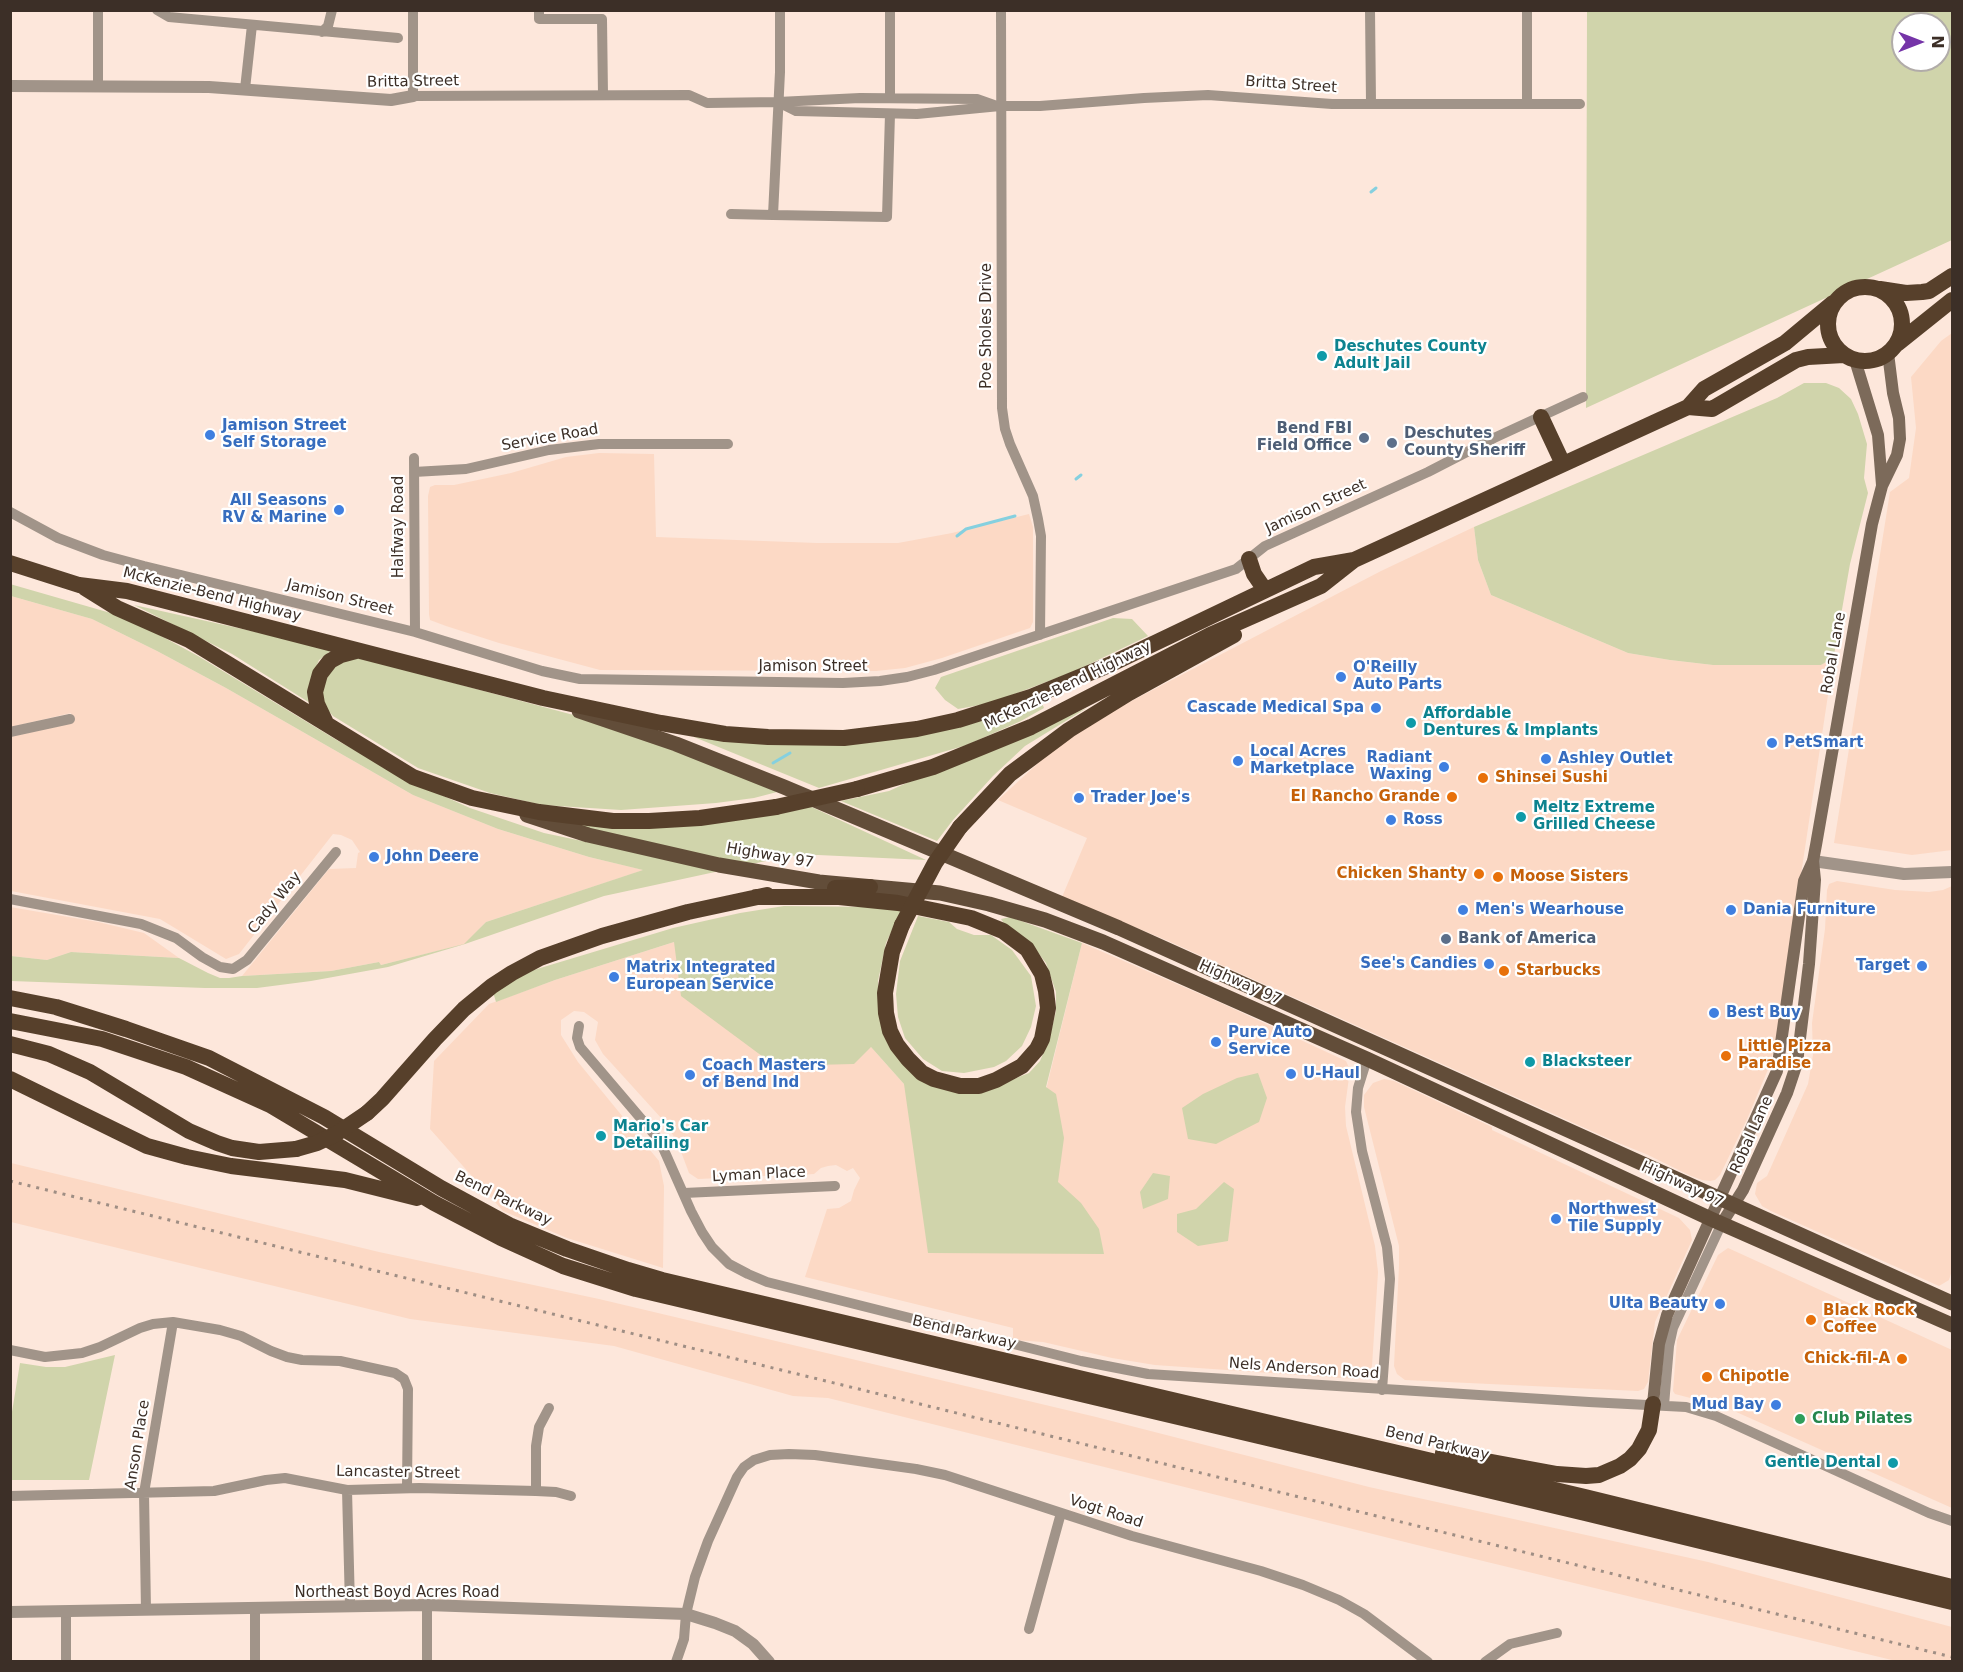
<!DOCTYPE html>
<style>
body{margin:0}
#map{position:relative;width:1963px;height:1672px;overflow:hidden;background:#fde7db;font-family:"DejaVu Sans",sans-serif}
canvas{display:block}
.frame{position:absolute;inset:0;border:12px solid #3c2f27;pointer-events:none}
.north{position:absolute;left:1891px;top:12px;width:60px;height:60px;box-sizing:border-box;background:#fff;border:2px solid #b1aca9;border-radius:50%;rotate:90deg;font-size:16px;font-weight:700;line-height:24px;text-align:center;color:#3c2f27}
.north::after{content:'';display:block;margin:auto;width:21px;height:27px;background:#7534a8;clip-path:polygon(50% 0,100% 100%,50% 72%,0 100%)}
</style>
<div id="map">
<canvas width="1963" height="1672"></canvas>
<div class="frame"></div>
<div class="north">N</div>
</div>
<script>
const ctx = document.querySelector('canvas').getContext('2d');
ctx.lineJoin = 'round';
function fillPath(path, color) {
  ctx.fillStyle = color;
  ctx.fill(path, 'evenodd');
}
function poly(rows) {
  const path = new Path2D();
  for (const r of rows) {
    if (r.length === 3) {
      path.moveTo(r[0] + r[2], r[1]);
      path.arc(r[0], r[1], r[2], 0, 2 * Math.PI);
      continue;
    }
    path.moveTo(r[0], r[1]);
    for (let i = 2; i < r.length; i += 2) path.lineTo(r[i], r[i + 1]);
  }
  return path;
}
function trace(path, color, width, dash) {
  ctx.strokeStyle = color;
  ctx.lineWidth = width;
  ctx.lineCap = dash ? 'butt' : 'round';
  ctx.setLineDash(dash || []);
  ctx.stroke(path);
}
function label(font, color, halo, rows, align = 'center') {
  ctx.font = font + ' "DejaVu Sans",sans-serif';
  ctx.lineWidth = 4.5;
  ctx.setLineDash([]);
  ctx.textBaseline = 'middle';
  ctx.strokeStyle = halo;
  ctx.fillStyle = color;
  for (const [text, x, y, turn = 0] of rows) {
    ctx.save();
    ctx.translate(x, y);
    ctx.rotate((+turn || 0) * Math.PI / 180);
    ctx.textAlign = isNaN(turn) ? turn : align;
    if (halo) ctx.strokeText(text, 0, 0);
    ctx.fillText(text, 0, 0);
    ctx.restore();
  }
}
fillPath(poly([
 [1952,333,1952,850,1912,855,1834,843,1890,492,1909,478,1916,428,1911,377,1941,341],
 [599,453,654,454,656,537,817,543,898,543,952,533,1029,514,1033,527,1033,622,1030,628,942,658,905,668,876,671,600,670,499,643,446,626,430,620,429,614,428,496,430,487,435,485,454,485,511,473,566,457],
 [1474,527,1478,560,1491,595,1628,653,1670,660,1713,665,1821,665,1834,655,1776,1041,1769,1067,1748,1117,1720,1175,1715,1180,1710,1181,1702,1180,1691,1176,1646,1154,1616,1142,1166,940,1062,897,1087,838,998,800,1072,732,1381,571],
 [11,596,92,619,157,651,226,688,413,795,498,829,589,857,644,870,486,922,465,944,381,965,379,962,331,971,242,976,329,869,356,868,358,853,360,852,352,840,341,835,333,834,239,954,226,959,160,919,11,891,10,737,72,723,71,713,11,727],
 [1837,881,1895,890,1929,892,1943,890,1952,886,1952,1270,1949,1280,1939,1286,1771,1211,1762,1206,1755,1194,1757,1183,1767,1176,1808,1084,1813,1055,1812,1023,1825,929,1827,890,1829,884],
 [10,907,98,922,144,933,179,958,71,952,47,960,11,956],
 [674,942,773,1066,871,1047,904,1084,1044,1098,1082,943,1221,1003,1346,1061,1350,1070,1345,1107,1346,1126,1375,1246,1378,1272,1372,1366,1368,1376,1356,1379,1155,1365,1112,1358,1043,1342,1013,1340,1013,1328,805,1277,827,1209,839,1208,851,1201,854,1190,860,1178,853,1168,847,1171,836,1165,828,1166,821,1168,814,1174,799,1175,798,1170,785,1170,785,1175,698,1179,689,1173,677,1141,662,1119,603,1054,595,1040,598,1022,584,1012,574,1011,561,1020,561,1035,578,1062,659,1161,664,1186,663,1268,567,1238,503,1211,430,1129,434,1061,489,1004,555,980],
 [1384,1079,1394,1081,1492,1127,1492,1130,1679,1218,1690,1230,1692,1240,1655,1322,1648,1382,1644,1389,1638,1391,1405,1380,1397,1374,1394,1366,1399,1266,1399,1246,1364,1107,1364,1095,1373,1083],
 [11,1163,379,1252,599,1299,1096,1417,1369,1487,1708,1562,1952,1627,1952,1661,1896,1661,1417,1545,828,1398,793,1396,614,1346,410,1319,11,1222],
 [1728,1248,1952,1350,1952,1508,1725,1407,1675,1394,1673,1391,1677,1340,1718,1255]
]), '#fcd9c5');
fillPath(poly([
 [1587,11,1952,11,1952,240,1586,408],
 [1903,24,1939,24,1939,60,1903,60],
 [1804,383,1826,383,1839,388,1851,399,1858,414,1867,444,1864,478,1868,493,1850,564,1834,655,1826,662,1821,665,1713,665,1670,660,1628,653,1491,595,1478,560,1474,527,1777,398],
 [10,584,128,618,198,656,340,742,415,783,470,808,544,833,587,842,540,821,594,824,803,803,926,860,818,855,789,856,604,896,465,944,388,967,311,981,257,988,205,988,11,981,11,956,47,960,71,952,179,958,208,973,220,978,229,978,242,976,331,971,379,962,381,965,464,944,486,922,643,870,589,857,498,829,413,795,226,688,157,651,92,619,11,596],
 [134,605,333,649,319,660,311,679,310,703,232,654],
 [1113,618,1132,619,1148,636,1075,671,991,703,958,709,945,700,935,688,941,677],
 [353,656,581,717,668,745,777,792,754,798,716,803,621,810,542,805,490,793,418,768,333,716,325,707,322,692,324,676,340,660],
 [1034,703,1042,703,1044,708,1021,721,967,745,819,788,694,737,817,743],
 [1087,708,1025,746,993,776,953,820,937,841,841,801,889,791,948,764],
 [784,906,876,907,901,911,886,943,878,981,879,1010,923,1081,1003,1083,1029,1073,1040,1061,1049,1040,1056,1011,1056,992,1046,963,1031,944,1005,925,1001,919,1010,917,1082,943,1046,1087,1056,1094,1064,1138,1058,1182,1081,1203,1099,1229,1104,1254,928,1253,904,1084,871,1047,854,1064,773,1066,766,1059,681,996,674,942,555,980,496,1002,493,992,527,972,673,928,740,913],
 [918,916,949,922,957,929,974,935,991,935,1012,950,1031,976,1036,1006,1031,1027,1022,1046,1006,1061,994,1067,964,1073,942,1071,923,1059,905,1038,898,1017,896,994,900,961],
 [1258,1073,1267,1098,1259,1122,1216,1144,1188,1139,1182,1108,1203,1094,1237,1078],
 [1153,1173,1170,1176,1168,1199,1143,1209,1140,1192],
 [1224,1182,1234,1189,1228,1241,1198,1246,1177,1232,1177,1214,1196,1209],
 [115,1355,89,1480,11,1480,11,1418,20,1363,46,1367,65,1367]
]), '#d0d4ab');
trace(poly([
 [1371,192,1376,188],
 [1076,479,1081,475],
 [957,536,966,529,1015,516],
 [773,763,790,753]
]), '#85d0df', 3);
trace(poly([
 [157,10,169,17,398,38],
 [413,10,413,96,689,95,707,103,778,102,860,98,977,99,994,105],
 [539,10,539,19,602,19,603,95],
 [780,10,780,72,773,215,887,217,890,114],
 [890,10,890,98],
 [1001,10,1002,408,1005,429,1010,444,1033,496,1038,519,1041,536,1040,635],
 [1370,10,1371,103],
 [1527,10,1527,103],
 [322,32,328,26,332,10],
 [98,86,98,10],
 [245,89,252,25],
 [778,102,796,111,917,114,1000,106,1040,106,1144,98,1208,95,1332,104,1580,104],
 [731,214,773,215],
 [414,458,415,632],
 [414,472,466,469,549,450,599,444,728,444],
 [10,512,58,538,103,555,144,566,415,632,542,671,580,679,843,683,880,681,907,677,934,670,1236,569,1265,546,1428,472,1494,438,1583,397],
 [10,732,70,719],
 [10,899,141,924,176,938,202,957,220,967,233,969,247,960,336,852],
 [579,1026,577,1038,580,1047,660,1141,691,1211,702,1232,712,1247,729,1264,748,1274,767,1282,1081,1361,1148,1374,1589,1402,1686,1407,1716,1416,1929,1513,1952,1521],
 [1367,1059,1358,1088,1356,1112,1362,1151,1387,1247,1390,1279,1382,1390],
 [684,1193,835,1186],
 [10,1350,45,1357,82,1353,100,1347,140,1328,153,1324,173,1322,220,1330,241,1336,271,1351,287,1357,302,1360,340,1361,395,1373,404,1379,408,1389,407,1488],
 [1664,1405,1669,1346,1673,1328,1722,1223],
 [347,1490,350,1606],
 [536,1491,536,1446,539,1427,549,1408],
 [10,1496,214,1491,266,1480,285,1478,347,1490,419,1488,536,1491,556,1492,571,1496],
 [255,1608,255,1662],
 [146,1610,144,1493,173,1322],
 [66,1611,66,1662],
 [1029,1629,1061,1513],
 [427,1662,427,1605],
 [676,1662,684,1639,686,1614,695,1577,708,1541,737,1477,744,1467,754,1460,770,1455,789,1454,815,1455,916,1469,945,1475,1132,1536,1261,1571,1303,1585,1339,1600,1364,1614,1428,1662],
 [1485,1662,1510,1644,1557,1633]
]), '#a19489', 10);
trace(poly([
 [10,86,209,87,391,100,413,96],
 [1813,861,1904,874,1952,872],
 [10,1612,427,1605,686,1614,715,1623,735,1631,753,1644,769,1662]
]), '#a19489', 12);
trace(poly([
 [1855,360,1878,435,1882,485],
 [1722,1223,1743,1190,1787,1093,1797,1063,1809,964,1815,880,1813,861,1816,845,1872,524,1882,486,1897,455,1900,439,1899,418,1893,393,1888,353],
 [1653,1404,1659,1344,1667,1315,1777,1071,1804,881,1813,861]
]), '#7c6a5a', 12);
trace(poly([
 [579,711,676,744,784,787,1119,928,1952,1303],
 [527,815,588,835,719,865,819,882,940,893,989,904,1045,920,1103,942,1367,1059,1711,1219,1952,1325]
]), '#624d39', 15);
trace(poly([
 [1865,324,37],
 [1880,289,1906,293,1922,292,1929,291,1952,276],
 [1897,344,1952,300],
 [1688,407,1712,409,1796,360,1808,357,1844,355],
 [1541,417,1563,464],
 [1249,559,1254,574,1265,590],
 [10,563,79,585,127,591,543,698,661,723,725,734,768,737,844,738,917,729,958,720,1031,697,1109,665,1314,567,1354,560],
 [85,588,117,608,189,640,413,777,472,798,539,812,613,821,649,821,700,818,776,807],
 [326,723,317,704,315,692,320,674,330,661,341,655,356,651],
 [857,789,933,767,1031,727,1210,635,1321,586,1354,560,1688,407,1704,389,1785,343,1833,303],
 [960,827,1010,774,1069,730,1129,693,1234,635],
 [835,888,870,887],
 [756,897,839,897,898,903,971,918,1003,931,1027,949,1042,974,1046,991,1048,1008,1042,1039,1037,1049,1022,1066,996,1080,979,1086,960,1086,934,1079,922,1073,908,1059,897,1045,890,1031,886,1013,885,993,892,952,902,925],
 [10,998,56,1007,126,1029,209,1058,324,1117,441,1188,511,1226,567,1249,628,1270,662,1280,1585,1497,1952,1587],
 [10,1021,102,1039,186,1067,270,1105,434,1203,501,1238,563,1266,636,1289,1585,1513,1952,1602],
 [10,1044,49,1054,90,1072,189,1131,217,1143,232,1148,259,1152,296,1149],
 [10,1079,147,1146,187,1157,231,1166,345,1180,417,1198],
 [367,1113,382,1099,435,1039,464,1009,492,986,512,973,540,958,602,936,688,912,767,895],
 [1443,1453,1557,1474,1586,1476,1599,1475,1620,1466,1630,1459,1639,1449,1649,1430,1653,1404]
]), '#57402b', 16);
trace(poly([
 [10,1181,1952,1657]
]), '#9f8e84', 3, [3, 6]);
trace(poly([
 [776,807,857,789],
 [902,925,935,863,960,827],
 [296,1149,317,1143,336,1134,367,1113]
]), '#57402b', 16);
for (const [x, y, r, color] of [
 [1322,356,6,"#0f9aa8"],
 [210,435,6,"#3f7fe0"],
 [1364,438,6,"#5c6f8a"],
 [1392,443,6,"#5c6f8a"],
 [339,510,6,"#3f7fe0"],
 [1341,677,6,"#3f7fe0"],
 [1376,708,6,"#3f7fe0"],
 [1411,723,6,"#0f9aa8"],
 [1772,743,6,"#3f7fe0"],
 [1546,759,6,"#3f7fe0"],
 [1238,761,6,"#3f7fe0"],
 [1444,767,6,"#3f7fe0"],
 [1483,778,6,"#e8710a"],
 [1452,797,6,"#e8710a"],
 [1079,798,6,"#3f7fe0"],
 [1521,817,6,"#0f9aa8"],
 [1391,820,6,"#3f7fe0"],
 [374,857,6,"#3f7fe0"],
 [1479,874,6,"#e8710a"],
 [1498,877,6,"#e8710a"],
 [1463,910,6,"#3f7fe0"],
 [1731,910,6,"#3f7fe0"],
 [1446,939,6,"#5c6f8a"],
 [1489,964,6,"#3f7fe0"],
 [1922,966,6,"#3f7fe0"],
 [1504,971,6,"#e8710a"],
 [614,977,6,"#3f7fe0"],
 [1714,1013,6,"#3f7fe0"],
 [1216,1042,6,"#3f7fe0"],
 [1726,1056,6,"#e8710a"],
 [1530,1062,6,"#0f9aa8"],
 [1291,1074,6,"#3f7fe0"],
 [690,1075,6,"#3f7fe0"],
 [601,1136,6,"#0f9aa8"],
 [1556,1219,6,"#3f7fe0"],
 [1720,1304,6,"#3f7fe0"],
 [1811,1320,6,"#e8710a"],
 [1902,1359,6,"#e8710a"],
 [1707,1377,6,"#e8710a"],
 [1776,1405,6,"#3f7fe0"],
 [1800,1419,6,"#2e9e5b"],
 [1893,1463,6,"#0f9aa8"]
]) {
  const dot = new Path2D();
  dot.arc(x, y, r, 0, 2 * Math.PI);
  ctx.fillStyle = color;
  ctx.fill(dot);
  trace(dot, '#fff', 2);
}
label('15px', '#3c2f27', '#fff', [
 ["Britta Street",413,82,-1],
 ["Britta Street",1291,85,4],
 ["Poe Sholes Drive",987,326,-90],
 ["Service Road",550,438,-10],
 ["Jamison Street",1316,507,-25],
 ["Halfway Road",399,527,-90],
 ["McKenzie-Bend Highway",212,595,14],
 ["Jamison Street",340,598,14],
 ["Robal Lane",1834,653,-80],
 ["Jamison Street",813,667],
 ["McKenzie-Bend Highway",1068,686,-26],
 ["Highway 97",770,856,10],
 ["Cady Way",275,903,-51],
 ["Highway 97",1240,983,24],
 ["Robal Lane",1752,1135,-66],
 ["Lyman Place",759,1175,-3],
 ["Highway 97",1682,1185,25],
 ["Bend Parkway",503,1199,26],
 ["Bend Parkway",964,1333,13],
 ["Nels Anderson Road",1304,1369,4],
 ["Bend Parkway",1437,1444,13],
 ["Anson Place",138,1445,-81],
 ["Lancaster Street",398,1473,1],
 ["Vogt Road",1106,1512,18],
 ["Northeast Boyd Acres Road",397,1593]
]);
label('bold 15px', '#0d838f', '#fff', [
 ["Deschutes County",1334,347],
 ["Adult Jail",1334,364],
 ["Affordable",1423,714],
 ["Dentures & Implants",1423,731],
 ["Meltz Extreme",1533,808],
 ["Grilled Cheese",1533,825],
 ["Blacksteer",1542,1062],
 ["Mario's Car",613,1127],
 ["Detailing",613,1144],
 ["Gentle Dental",1881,1463,"right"]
], 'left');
label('bold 15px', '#366cbe', '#fff', [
 ["Jamison Street",222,426],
 ["Self Storage",222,443],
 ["All Seasons",327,501,"right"],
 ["RV & Marine",327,518,"right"],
 ["O'Reilly",1353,668],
 ["Auto Parts",1353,685],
 ["Cascade Medical Spa",1364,708,"right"],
 ["PetSmart",1784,743],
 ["Local Acres",1250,752],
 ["Marketplace",1250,769],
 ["Radiant",1432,758,"right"],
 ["Waxing",1432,775,"right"],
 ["Ashley Outlet",1558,759],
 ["Trader Joe's",1091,798],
 ["Ross",1403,820],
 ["John Deere",386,857],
 ["Men's Wearhouse",1475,910],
 ["Dania Furniture",1743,910],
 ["See's Candies",1477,964,"right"],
 ["Target",1910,966,"right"],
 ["Matrix Integrated",626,968],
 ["European Service",626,985],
 ["Best Buy",1726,1013],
 ["Pure Auto",1228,1033],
 ["Service",1228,1050],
 ["Coach Masters",702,1066],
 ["of Bend Ind",702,1083],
 ["U-Haul",1303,1074],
 ["Northwest",1568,1210],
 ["Tile Supply",1568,1227],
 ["Ulta Beauty",1708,1304,"right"],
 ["Mud Bay",1764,1405,"right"]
], 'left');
label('bold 15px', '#4e5e75', '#fff', [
 ["Bend FBI",1352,429,"right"],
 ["Field Office",1352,446,"right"],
 ["Deschutes",1404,434],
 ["County Sheriff",1404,451],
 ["Bank of America",1458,939]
], 'left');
label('bold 15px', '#c56008', '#fff', [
 ["Shinsei Sushi",1495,778],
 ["El Rancho Grande",1440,797,"right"],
 ["Chicken Shanty",1467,874,"right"],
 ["Moose Sisters",1510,877],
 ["Starbucks",1516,971],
 ["Little Pizza",1738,1047],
 ["Paradise",1738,1064],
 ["Black Rock",1823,1311],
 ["Coffee",1823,1328],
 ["Chick-fil-A",1890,1359,"right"],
 ["Chipotle",1719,1377]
], 'left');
label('bold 15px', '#27864d', '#fff', [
 ["Club Pilates",1812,1419]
], 'left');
</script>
